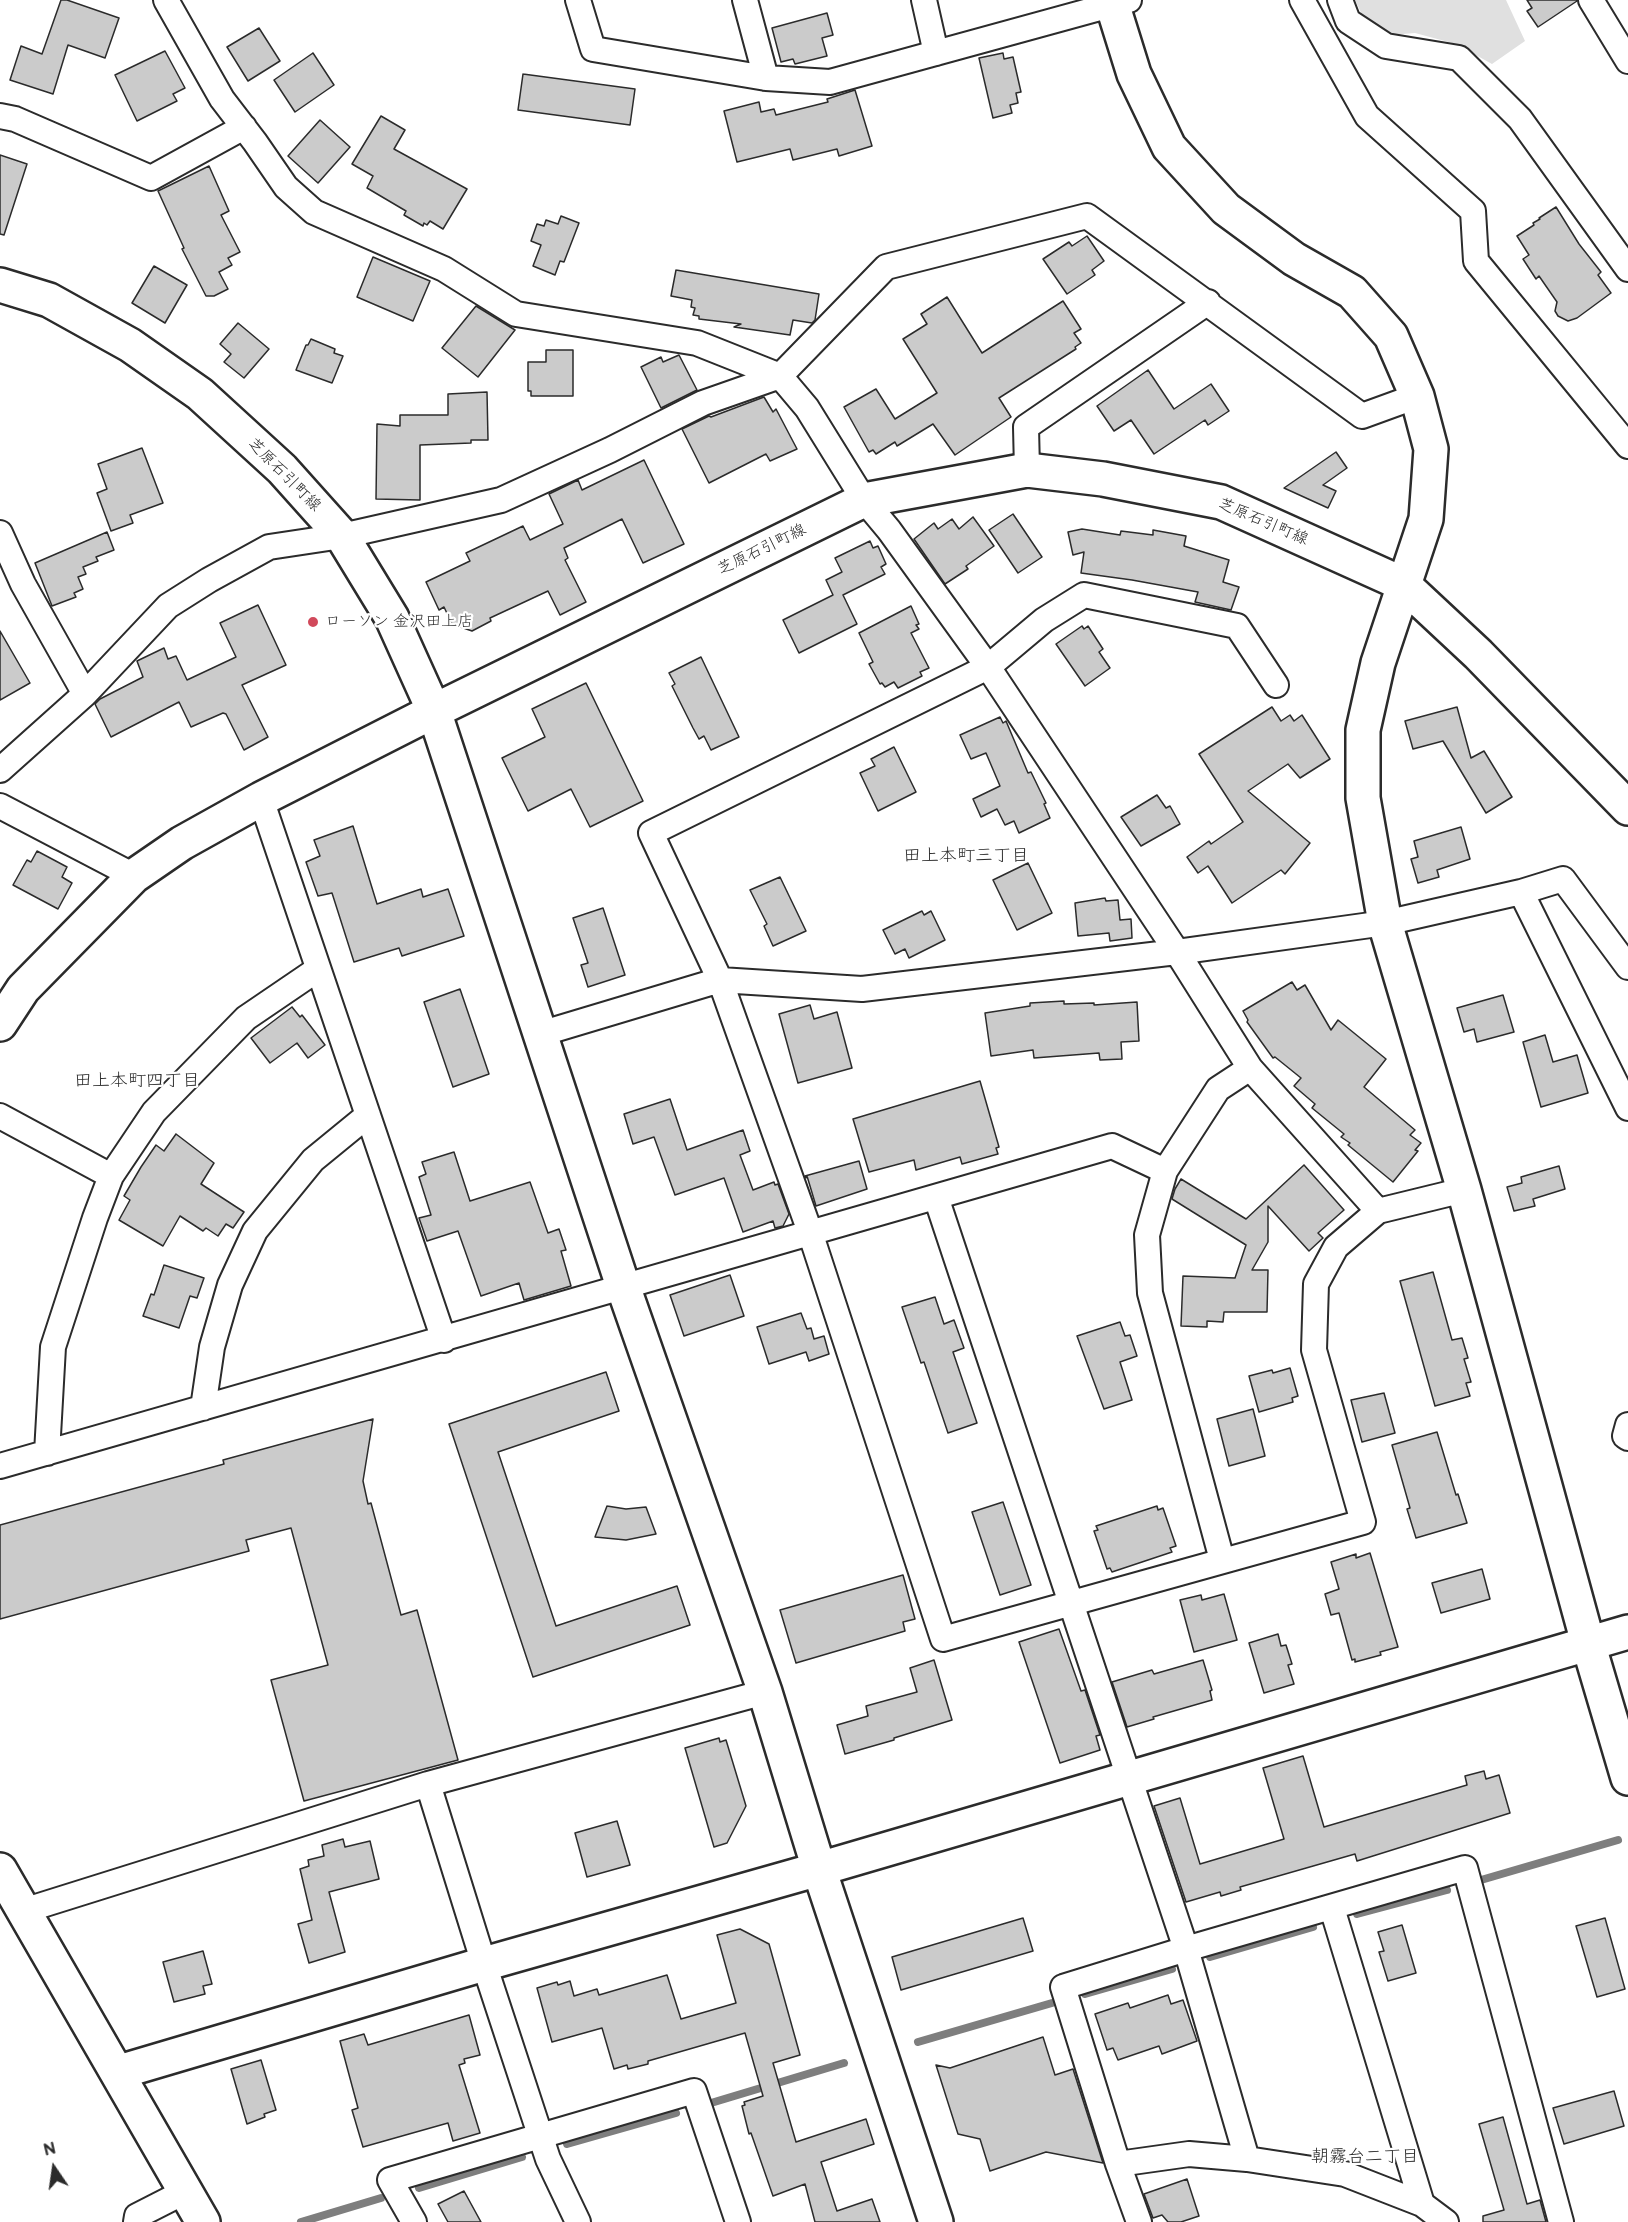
<!DOCTYPE html>
<meta charset="utf-8">
<style>
body{margin:0}
#map{position:relative;width:1628px;height:2222px;overflow:hidden;background:#fff;font-family:"Balsamiq Sans",sans-serif}
canvas{display:block}
.north{position:absolute;left:24px;top:2138px;width:60px;height:60px;-webkit-text-stroke:4px #fff;paint-order:stroke;rotate:347deg;font-size:16px;font-weight:700;line-height:24px;text-align:center;color:#2b2b2b}
.north::after{content:'';display:block;margin:auto;width:21px;height:27px;background:#2b2b2b;clip-path:polygon(50% 0,100% 100%,50% 72%,0 100%)}
</style>
<div id="map">
<canvas width="1628" height="2222"></canvas>
<div class="north">N</div>
</div>
<script>
const ctx = document.querySelector('canvas').getContext('2d');
ctx.lineJoin = 'round';
function fillPath(path, color) {
  ctx.fillStyle = color;
  ctx.fill(path, 'evenodd');
}
function poly(rows) {
  const path = new Path2D();
  for (const r of rows) {
    path.moveTo(r[0], r[1]);
    for (let i = 2; i < r.length; i += 2) path.lineTo(r[i], r[i + 1]);
  }
  return path;
}
function trace(path, color, width, dash) {
  ctx.strokeStyle = color;
  ctx.lineWidth = width;
  ctx.lineCap = dash ? 'butt' : 'round';
  ctx.setLineDash(dash || []);
  ctx.stroke(path);
}
function label(font, color, halo, rows, align = 'center') {
  ctx.font = font + ' "Balsamiq Sans","Klee One",sans-serif';
  ctx.lineWidth = 4.5;
  ctx.setLineDash([]);
  ctx.textBaseline = 'middle';
  ctx.strokeStyle = halo;
  ctx.fillStyle = color;
  for (const [text, x, y, turn = 0] of rows) {
    ctx.save();
    ctx.translate(x, y);
    ctx.rotate((+turn || 0) * Math.PI / 180);
    ctx.textAlign = isNaN(turn) ? turn : align;
    if (halo) ctx.strokeText(text, 0, 0);
    ctx.fillText(text, 0, 0);
    ctx.restore();
  }
}
fillPath(poly([
 [1355,0,1506,0,1525,41,1492,64,1456,44,1415,33,1391,35,1364,19]
]), '#e0e0e0');
trace(poly([
 [1481,1880,1618,1840],
 [1357,1914,1447,1890],
 [1210,1957,1313,1927],
 [1085,1994,1172,1969],
 [918,2042,1052,2003],
 [711,2103,844,2063],
 [567,2144,676,2113],
 [419,2188,522,2157],
 [301,2222,381,2198]
]), '#7e7e7e', 8);
const building = poly([
 [61,0,67,0,119,18,105,58,68,45,53,94,10,80,21,46,42,54,61,0],
 [1527,0,1577,0,1577,1,1538,27,1527,11,1532,8,1527,0],
 [827,13,833,35,822,38,827,56,795,64,793,59,781,62,772,28,827,13],
 [259,28,280,61,248,81,227,47,259,28],
 [165,51,185,88,173,94,177,101,137,121,115,75,165,51],
 [313,53,334,85,295,112,274,80,313,53],
 [1003,53,1004,59,1013,57,1021,92,1016,93,1018,103,1010,105,1012,113,993,118,979,58,1003,53],
 [523,74,635,89,630,125,518,110,523,74],
 [855,90,872,146,839,156,837,149,793,160,790,149,737,162,724,111,759,102,761,112,774,109,776,115,828,102,827,99,855,90],
 [381,116,405,130,394,149,467,189,443,229,430,221,427,225,424,223,423,226,404,215,406,211,367,188,373,176,352,164,381,116],
 [320,120,350,147,318,183,288,156,320,120],
 [0,155,27,164,4,235,0,234,0,155],
 [209,166,229,211,221,215,240,252,228,258,232,265,219,272,228,289,214,296,206,296,182,249,184,248,158,191,209,166],
 [1556,207,1579,244,1601,272,1598,275,1611,293,1577,318,1568,321,1558,316,1555,311,1557,302,1539,276,1536,279,1523,259,1529,255,1517,236,1534,225,1533,223,1540,219,1539,218,1556,207],
 [561,216,579,223,564,262,560,261,555,275,533,266,541,245,531,241,537,224,544,226,546,220,558,224,561,216],
 [1087,236,1104,261,1092,270,1095,275,1067,294,1043,259,1069,242,1072,246,1087,236],
 [373,257,430,281,413,321,357,297,373,257],
 [154,266,187,285,165,323,132,303,154,266],
 [676,270,819,294,815,320,812,323,793,320,790,335,734,327,741,324,699,319,699,316,693,315,695,308,691,307,692,300,671,296,676,270],
 [947,297,982,353,1063,301,1081,329,1074,333,1081,343,1075,347,1076,349,999,398,1011,417,955,455,933,424,897,446,895,442,876,454,873,450,869,452,844,407,876,389,895,419,937,393,903,339,927,324,921,314,947,297],
 [476,306,515,330,478,377,442,348,476,306],
 [238,323,269,349,244,378,224,362,231,354,220,344,238,323],
 [311,339,335,349,334,353,343,356,332,383,296,370,306,345,308,345,311,339],
 [546,350,573,350,573,396,531,396,531,391,528,391,528,362,546,362,546,350],
 [679,355,697,390,661,408,641,367,661,357,663,362,679,355],
 [1148,370,1174,409,1211,384,1229,411,1208,425,1205,420,1154,454,1131,420,1114,431,1097,406,1148,370],
 [487,392,488,440,471,440,471,443,420,445,420,500,376,499,377,424,400,426,400,415,448,415,448,394,487,392],
 [764,397,773,412,776,409,797,449,770,461,766,454,709,483,682,429,709,416,711,417,764,397],
 [142,448,163,503,130,515,133,523,111,531,97,493,107,489,98,464,142,448],
 [1336,452,1347,468,1323,485,1336,491,1328,508,1284,488,1336,452],
 [644,460,684,544,643,563,622,519,564,548,568,558,565,560,586,602,560,615,548,591,490,618,491,621,472,631,452,624,444,607,439,610,426,582,470,561,466,553,523,526,530,540,563,524,549,494,578,480,582,490,644,460],
 [1013,514,1042,557,1018,573,989,530,1013,514],
 [973,517,994,546,966,566,968,569,945,584,914,539,934,523,938,529,952,519,959,529,973,517],
 [1082,529,1120,535,1121,531,1153,535,1153,530,1186,536,1184,546,1229,560,1223,582,1239,587,1231,610,1195,602,1198,592,1132,580,1081,573,1084,552,1073,555,1068,532,1082,529],
 [107,532,114,550,96,557,98,561,83,567,86,574,78,577,83,589,74,593,76,597,52,606,35,563,107,532],
 [870,541,873,548,878,546,886,564,881,567,885,574,843,595,857,624,799,653,783,620,833,595,826,580,842,572,835,558,870,541],
 [258,605,286,665,242,685,268,737,244,750,226,714,223,713,191,727,179,702,111,737,95,704,100,699,143,677,137,661,164,648,168,659,176,656,187,680,236,657,220,623,258,605],
 [911,606,919,624,916,625,919,629,911,633,929,668,920,672,922,676,898,688,894,682,885,687,882,683,880,684,869,664,873,662,859,633,911,606],
 [1082,626,1084,629,1088,626,1103,649,1099,652,1110,668,1085,686,1056,644,1082,626],
 [0,631,30,683,0,700,0,631],
 [701,657,739,737,711,750,704,736,699,739,693,728,672,686,675,684,669,673,701,657],
 [586,683,643,801,590,827,571,789,528,811,502,758,545,737,532,709,586,683],
 [1272,707,1281,721,1290,715,1294,721,1302,715,1330,759,1300,778,1288,764,1248,791,1310,843,1285,874,1281,870,1232,903,1208,866,1198,873,1187,857,1209,841,1211,844,1243,822,1199,754,1272,707],
 [1457,707,1471,758,1484,751,1512,797,1486,813,1443,741,1413,749,1405,721,1457,707],
 [1000,717,1003,723,1006,721,1028,773,1031,772,1046,803,1044,804,1050,818,1019,833,1014,821,1005,825,997,809,981,817,973,799,1000,786,986,753,971,759,960,735,1000,717],
 [894,747,916,792,878,811,860,773,875,766,871,759,894,747],
 [1157,795,1166,808,1170,806,1180,824,1141,846,1121,817,1157,795],
 [353,826,377,904,421,889,423,897,448,889,464,936,402,956,399,948,354,962,332,893,318,896,306,862,320,856,314,840,353,826],
 [1461,827,1470,859,1437,870,1439,877,1418,883,1411,859,1418,857,1414,841,1461,827],
 [37,851,67,867,62,877,72,883,58,909,13,885,27,860,31,862,37,851],
 [1028,863,1052,913,1017,930,993,880,1028,863],
 [780,877,806,931,773,946,764,926,767,924,750,890,780,877],
 [1105,898,1106,901,1118,900,1120,920,1131,919,1132,938,1110,941,1109,933,1078,936,1075,903,1105,898],
 [603,908,625,975,588,987,581,965,588,963,573,918,603,908],
 [922,911,924,915,931,911,945,940,909,958,905,949,895,954,883,930,922,911],
 [1292,982,1297,990,1305,985,1331,1030,1338,1020,1386,1059,1364,1087,1415,1130,1410,1135,1421,1143,1415,1150,1418,1151,1393,1182,1348,1145,1350,1143,1341,1137,1344,1134,1312,1108,1315,1104,1294,1086,1301,1078,1275,1057,1273,1058,1247,1022,1248,1020,1243,1011,1292,982],
 [460,989,489,1074,453,1087,424,1002,460,989],
 [1503,995,1514,1032,1477,1042,1474,1029,1464,1032,1457,1008,1503,995],
 [1064,1001,1064,1004,1094,1003,1094,1005,1137,1002,1139,1041,1121,1042,1122,1059,1100,1060,1099,1053,1034,1058,1033,1050,991,1056,985,1013,1030,1006,1030,1003,1064,1001],
 [810,1005,814,1019,837,1012,852,1068,798,1083,779,1014,810,1005],
 [292,1007,300,1017,302,1015,325,1045,308,1058,297,1043,270,1063,251,1038,292,1007],
 [1545,1035,1553,1062,1577,1055,1588,1093,1541,1107,1523,1042,1545,1035],
 [980,1081,999,1147,996,1148,998,1154,962,1164,960,1157,916,1170,914,1160,869,1172,853,1119,980,1081],
 [670,1099,687,1150,743,1130,750,1151,740,1155,753,1190,774,1182,775,1185,778,1184,789,1214,783,1226,775,1228,773,1221,743,1232,724,1178,675,1195,654,1137,633,1144,624,1114,670,1099],
 [176,1134,214,1163,201,1184,244,1212,233,1228,226,1224,218,1236,206,1228,203,1231,180,1216,163,1246,119,1220,130,1200,124,1196,141,1167,156,1145,164,1151,176,1134],
 [454,1152,470,1201,530,1182,548,1233,559,1229,566,1250,561,1251,571,1286,524,1300,519,1283,481,1296,458,1231,427,1241,419,1218,431,1215,419,1177,426,1174,422,1162,454,1152],
 [859,1161,867,1189,816,1206,807,1176,806,1178,805,1176,859,1161],
 [1304,1165,1344,1210,1318,1233,1323,1238,1309,1251,1268,1206,1268,1242,1252,1270,1268,1270,1267,1312,1224,1312,1223,1322,1207,1321,1207,1327,1181,1326,1183,1276,1235,1278,1246,1245,1172,1199,1175,1189,1181,1179,1246,1219,1304,1165],
 [1559,1166,1565,1189,1533,1199,1535,1206,1514,1211,1507,1187,1522,1183,1521,1177,1559,1166],
 [164,1265,204,1278,197,1298,190,1296,179,1328,143,1316,151,1294,154,1295,164,1265],
 [1433,1272,1452,1340,1462,1338,1468,1358,1464,1359,1471,1382,1466,1383,1470,1396,1435,1406,1400,1281,1433,1272],
 [730,1275,744,1316,684,1336,670,1295,730,1275],
 [935,1297,944,1324,954,1320,964,1348,953,1352,977,1423,948,1433,924,1362,921,1363,902,1307,935,1297],
 [801,1313,807,1329,811,1328,814,1339,824,1336,829,1354,809,1361,806,1352,769,1364,757,1327,801,1313],
 [1120,1322,1125,1336,1130,1335,1137,1356,1120,1362,1132,1400,1104,1409,1077,1336,1120,1322],
 [1290,1368,1298,1396,1292,1398,1293,1402,1259,1412,1249,1376,1272,1370,1273,1373,1290,1368],
 [606,1372,619,1411,498,1452,556,1626,677,1586,690,1625,533,1677,449,1424,606,1372],
 [1384,1393,1395,1433,1362,1442,1351,1400,1384,1393],
 [1253,1409,1265,1456,1229,1466,1217,1419,1253,1409],
 [373,1419,363,1481,368,1504,371,1503,401,1615,417,1610,458,1760,304,1801,271,1680,328,1665,291,1528,246,1540,249,1551,0,1619,0,1525,224,1464,223,1460,373,1419],
 [1437,1432,1456,1495,1458,1494,1467,1523,1416,1538,1407,1509,1410,1508,1392,1445,1437,1432],
 [1003,1502,1031,1585,1000,1595,972,1512,1003,1502],
 [607,1506,626,1509,646,1507,656,1534,626,1540,595,1537,607,1506],
 [1157,1506,1158,1510,1163,1508,1176,1546,1170,1548,1172,1552,1112,1572,1110,1568,1107,1569,1094,1531,1098,1530,1096,1526,1157,1506],
 [1370,1553,1398,1647,1380,1652,1381,1655,1355,1662,1355,1659,1352,1660,1339,1613,1331,1615,1325,1594,1339,1589,1331,1562,1356,1554,1356,1558,1370,1553],
 [1482,1569,1490,1599,1441,1613,1432,1583,1482,1569],
 [903,1575,915,1619,903,1622,905,1631,796,1663,780,1610,903,1575],
 [1224,1594,1237,1640,1194,1652,1180,1600,1201,1595,1202,1600,1224,1594],
 [1059,1629,1081,1691,1085,1690,1100,1735,1096,1736,1100,1750,1060,1763,1019,1642,1059,1629],
 [1278,1634,1281,1646,1286,1645,1292,1664,1288,1665,1294,1684,1264,1693,1249,1643,1278,1634],
 [934,1660,952,1720,894,1738,894,1740,845,1754,837,1725,868,1716,866,1706,917,1692,910,1668,934,1660],
 [1203,1660,1212,1690,1210,1691,1212,1700,1153,1717,1154,1719,1127,1727,1112,1682,1152,1670,1154,1674,1203,1660],
 [719,1738,720,1742,726,1740,746,1806,727,1843,714,1847,685,1748,719,1738],
 [1303,1756,1324,1827,1467,1785,1465,1776,1484,1771,1486,1779,1499,1775,1510,1813,1357,1861,1355,1854,1240,1887,1241,1890,1221,1896,1220,1892,1186,1902,1154,1806,1180,1798,1200,1864,1284,1839,1263,1768,1303,1756],
 [617,1821,630,1865,587,1877,575,1833,617,1821],
 [343,1839,345,1847,370,1841,379,1879,329,1892,345,1952,309,1963,298,1924,312,1920,300,1869,309,1866,308,1860,324,1856,322,1845,343,1839],
 [1023,1918,1033,1951,901,1990,892,1957,1023,1918],
 [1605,1918,1625,1989,1597,1997,1576,1926,1605,1918],
 [1402,1925,1416,1973,1388,1981,1379,1952,1384,1951,1378,1932,1402,1925],
 [740,1929,769,1944,800,2055,773,2063,796,2142,866,2119,874,2144,821,2162,837,2211,872,2199,880,2222,815,2222,805,2184,773,2196,751,2133,749,2134,742,2106,745,2105,744,2102,763,2096,745,2033,648,2061,648,2064,628,2069,627,2065,614,2069,602,2028,552,2042,537,1988,557,1982,558,1985,570,1981,574,1996,597,1989,599,1995,667,1975,681,2019,736,2003,717,1935,740,1929],
 [203,1951,212,1984,203,1986,205,1994,174,2002,163,1962,203,1951],
 [1168,1995,1171,2004,1183,2000,1197,2041,1162,2054,1159,2046,1118,2060,1113,2048,1107,2050,1095,2014,1128,2003,1130,2008,1168,1995],
 [469,2015,480,2055,464,2059,465,2063,459,2065,480,2133,453,2141,448,2123,363,2147,352,2110,358,2108,340,2041,364,2034,368,2045,469,2015],
 [1043,2037,1055,2075,1073,2069,1103,2163,1046,2152,990,2171,980,2139,958,2134,936,2065,950,2068,1043,2037],
 [261,2060,276,2110,264,2114,265,2117,247,2124,231,2069,261,2060],
 [1614,2091,1624,2126,1564,2144,1553,2108,1614,2091],
 [1503,2117,1527,2204,1540,2200,1546,2222,1483,2222,1483,2216,1504,2210,1479,2124,1503,2117],
 [1187,2179,1199,2216,1181,2222,1168,2222,1162,2215,1153,2218,1144,2194,1187,2179],
 [464,2191,481,2222,448,2222,438,2204,464,2191]
]);
fillPath(building, '#cbcbcb');
trace(building, '#2b2b2b', 1.5);
const street = poly([
 [166,0,222,99,255,142,286,187,314,212,444,269,516,314,697,343,780,376,807,408,864,500,889,530,988,667,1177,952,1250,1068,1378,1211],
 [578,0,593,49,766,78,830,82,1129,0],
 [745,0,766,78],
 [924,0,936,53],
 [1302,0,1367,116,1473,211,1476,261,1628,446],
 [1340,0,1348,21,1386,46,1459,58,1520,119,1628,269],
 [1591,0,1628,61],
 [0,116,15,119,151,178,244,127],
 [1027,470,1026,427,1208,302],
 [0,533,23,584,85,694],
 [1276,685,1237,626,1084,595,1044,620,988,667,651,833,720,980,810,1232,943,1639,1363,1522,1314,1350,1316,1284,1336,1247,1378,1211,1464,1190],
 [0,770,85,694,168,606,209,580,269,547,342,536,501,500,610,450,703,403,780,376,886,267,1087,216,1362,416,1417,396],
 [261,799,444,1340],
 [0,806,134,876],
 [1521,892,1628,1108],
 [540,1034,720,980,862,989,1177,952,1385,923,1521,892,1563,879,1628,967],
 [0,1116,111,1176],
 [936,1197,1186,1949,1247,2159],
 [203,1408,212,1347,230,1285,255,1231,313,1160,368,1115],
 [1628,1425,1625,1436,1628,1438],
 [47,1453,53,1347,95,1218,111,1176,154,1112,246,1018,318,969],
 [0,1466,1112,1146,1165,1171],
 [1222,1560,1150,1293,1147,1235,1165,1171,1218,1089,1250,1068],
 [428,1784,484,1964,548,2159,578,2222],
 [1332,1908,1422,2204],
 [23,1911,428,1784,765,1692],
 [1118,2164,1189,2154,1247,2159,1345,2174,1422,2204,1446,2222],
 [136,2222,137,2216,186,2191],
 [414,2222,390,2180,694,2091,738,2222],
 [1139,2222,1118,2164,1063,1987,1186,1949,1465,1868,1561,2222]
]);
const secondary = poly([
 [1111,0,1134,74,1169,147,1226,209,1294,259,1352,292,1391,336,1417,396,1431,449,1426,519,1378,663,1363,730,1363,798,1385,923,1464,1190,1588,1643,1628,1778],
 [0,285,49,300,130,345,200,394,282,469,342,536,392,618,434,711,623,1286,765,1692,819,1869,936,2222],
 [0,1024,23,989,134,876,182,843,261,799,434,711,864,500,1027,470,1103,479,1221,502,1403,584,1478,654,1628,808],
 [0,1870,203,2222],
 [119,2072,484,1964,819,1869,1628,1632]
]);
trace(street, '#2b2b2b', 28);
trace(secondary, '#2b2b2b', 38);
trace(street, '#fff', 24);
trace(secondary, '#fff', 33);
for (const [x, y, r, color] of [
 [313,622,6,"#d1495b"]
]) {
  const dot = new Path2D();
  dot.arc(x, y, r, 0, 2 * Math.PI);
  ctx.fillStyle = color;
  ctx.fill(dot);
  trace(dot, '#fff', 2);
}
label('16px', '#2b2b2b', '#fff', [
 ["芝原石引町線",284,475,45],
 ["芝原石引町線",1263,522,23],
 ["芝原石引町線",762,550,-26]
]);
label('16px', '#2b2b2b', '#fff', [
 ["ローソン 金沢田上店",325,622]
], 'left');
label('18px', '#2b2b2b', '#fff', [
 ["田上本町三丁目",966,856],
 ["田上本町四丁目",137,1081],
 ["朝霧台二丁目",1365,2157]
]);
</script>
